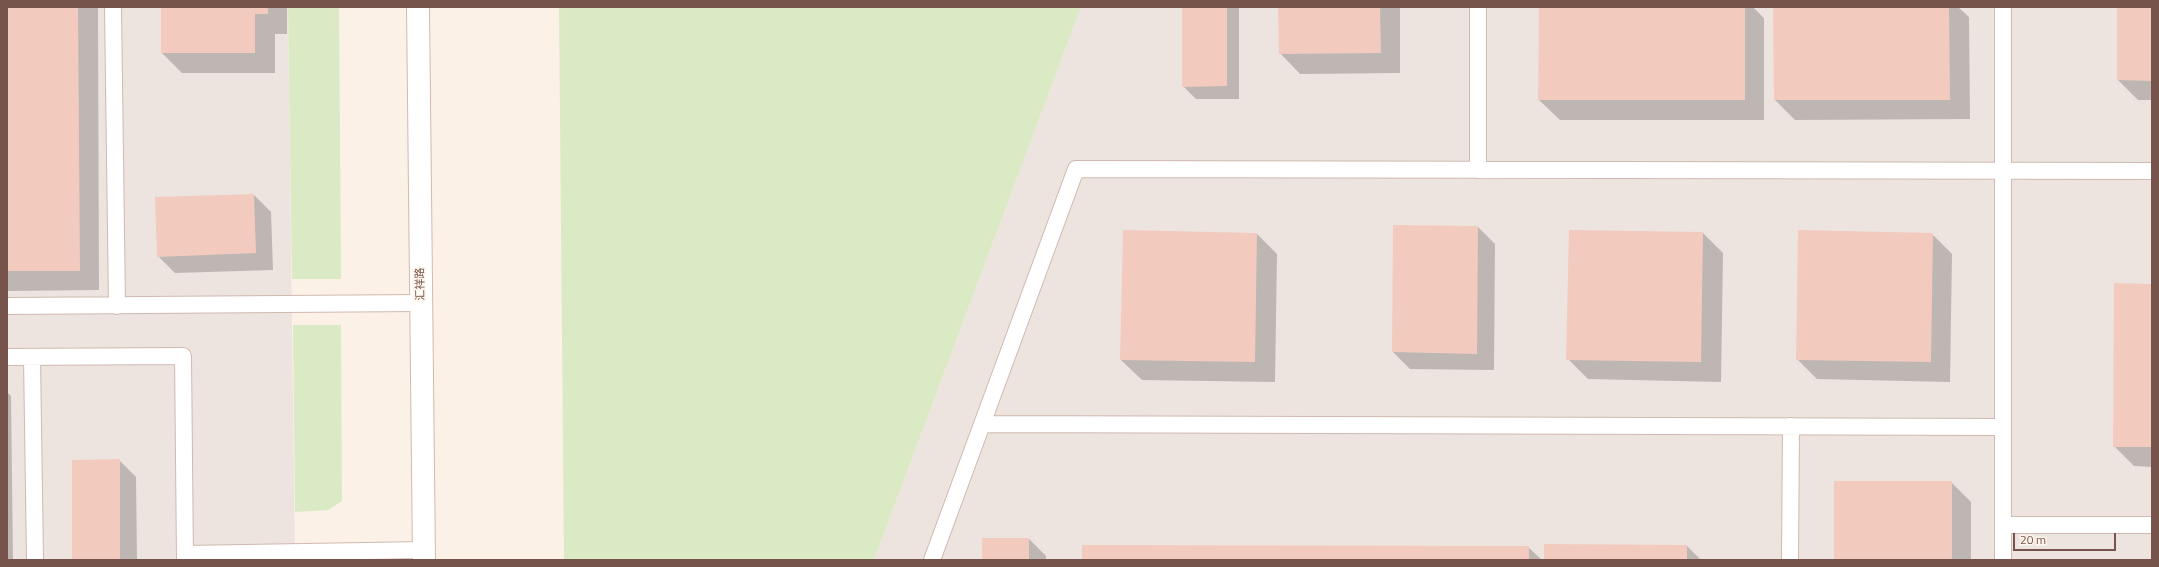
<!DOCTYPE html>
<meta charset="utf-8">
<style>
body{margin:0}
#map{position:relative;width:2159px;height:567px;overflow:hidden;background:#fcf1e7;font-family:"Titillium Web",sans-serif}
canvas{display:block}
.frame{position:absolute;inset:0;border:8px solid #76544b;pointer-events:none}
.scale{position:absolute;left:2013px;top:533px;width:103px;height:18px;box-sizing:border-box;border:2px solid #76544b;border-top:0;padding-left:5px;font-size:12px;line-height:14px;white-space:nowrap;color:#76544b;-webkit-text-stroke:3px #fff5ed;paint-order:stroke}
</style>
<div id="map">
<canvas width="2159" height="567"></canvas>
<div class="frame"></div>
<div class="scale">20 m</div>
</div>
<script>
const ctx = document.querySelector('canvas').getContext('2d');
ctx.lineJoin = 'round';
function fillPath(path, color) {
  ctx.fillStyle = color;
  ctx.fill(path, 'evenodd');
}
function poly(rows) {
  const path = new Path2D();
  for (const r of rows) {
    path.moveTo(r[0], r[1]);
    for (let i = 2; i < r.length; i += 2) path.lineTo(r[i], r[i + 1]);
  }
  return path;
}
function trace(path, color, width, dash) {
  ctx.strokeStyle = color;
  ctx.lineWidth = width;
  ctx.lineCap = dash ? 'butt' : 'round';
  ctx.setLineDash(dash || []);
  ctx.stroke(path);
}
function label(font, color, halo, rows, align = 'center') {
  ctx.font = font + ' "Titillium Web","Noto Sans SC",sans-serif';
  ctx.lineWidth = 3.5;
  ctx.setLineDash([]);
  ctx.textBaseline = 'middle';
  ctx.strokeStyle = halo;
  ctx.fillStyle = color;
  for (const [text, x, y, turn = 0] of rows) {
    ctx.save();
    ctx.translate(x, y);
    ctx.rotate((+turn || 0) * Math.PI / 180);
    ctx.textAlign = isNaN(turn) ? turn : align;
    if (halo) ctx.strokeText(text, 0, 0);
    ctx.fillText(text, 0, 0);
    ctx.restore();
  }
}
fillPath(poly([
 [7,7,288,7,295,560,7,560],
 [1081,7,2152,7,2152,560,874,560]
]), '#ede4e0');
fillPath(poly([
 [288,7,339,7,341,279,292,279],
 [559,7,1081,7,874,560,564,560],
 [293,325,341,325,342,501,328,510,295,512]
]), '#daeac5');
fillPath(poly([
 [7,7,98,7,99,290,7,291],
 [162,7,287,7,287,34,275,34,275,73,182,73,162,53],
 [1183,7,1239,7,1239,99,1196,99,1183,86],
 [1279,7,1400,7,1400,73,1300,74,1280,53],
 [1540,7,1753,7,1764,18,1764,120,1560,120,1539,100],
 [1774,7,1958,7,1969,17,1970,119,1795,120,1775,100],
 [2118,7,2152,7,2152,100,2138,100,2118,80],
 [254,195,271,212,273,270,175,273,158,256],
 [1478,227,1495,244,1494,370,1410,369,1393,352],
 [1703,233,1723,253,1721,382,1588,379,1568,359],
 [1257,234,1277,254,1275,382,1142,380,1121,360],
 [1932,234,1952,254,1950,382,1817,379,1797,359],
 [2152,285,2152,467,2134,466,2114,446],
 [7,392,11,396,13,560,7,560],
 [119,460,136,477,137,560,73,560],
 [1951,482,1971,502,1971,560,1835,560],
 [983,539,1029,539,1046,556,1046,560,983,560],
 [1545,545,1687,546,1701,560,1545,560],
 [1528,547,1542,560,1083,560]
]), '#0003');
fillPath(poly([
 [7,7,78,7,80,271,7,271],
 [161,7,268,7,268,14,255,14,255,53,161,53],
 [1182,7,1227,7,1227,86,1182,87],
 [1278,7,1380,7,1381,53,1279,54],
 [1539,7,1745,7,1745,100,1538,100],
 [1773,7,1949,7,1950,100,1774,100],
 [2117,7,2152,7,2152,81,2117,80],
 [254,194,256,253,157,257,155,197],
 [1393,225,1478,226,1477,354,1392,352],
 [1123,230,1257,233,1255,362,1120,360],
 [1569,230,1703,232,1701,362,1566,360],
 [1798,230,1933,233,1931,362,1796,360],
 [2114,283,2152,284,2152,447,2113,447],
 [120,459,120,560,72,560,72,460],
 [1834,481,1952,481,1952,560,1834,560],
 [982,538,1029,538,1029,560,982,560],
 [1544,544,1687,545,1687,560,1544,560],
 [1082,545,1529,546,1529,560,1082,560]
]), '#f2cbbe');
const service = poly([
 [113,7,117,306],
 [1478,7,1478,170],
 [2003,7,2003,560],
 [7,306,421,303],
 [7,357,183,356,185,560],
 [32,357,35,560],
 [982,424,2003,427],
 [2003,525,2152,525],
 [185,554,424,550],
 [932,560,1076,169,2152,171],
 [1790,560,1791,426]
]);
const secondary = poly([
 [418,7,424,560]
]);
trace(service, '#d0b9af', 18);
trace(secondary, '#d3b8ad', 24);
trace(service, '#fff', 16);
trace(secondary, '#fff', 22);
label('11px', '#76544b', '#fff5ed', [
 ["汇祥路",421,284,-91]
]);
</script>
